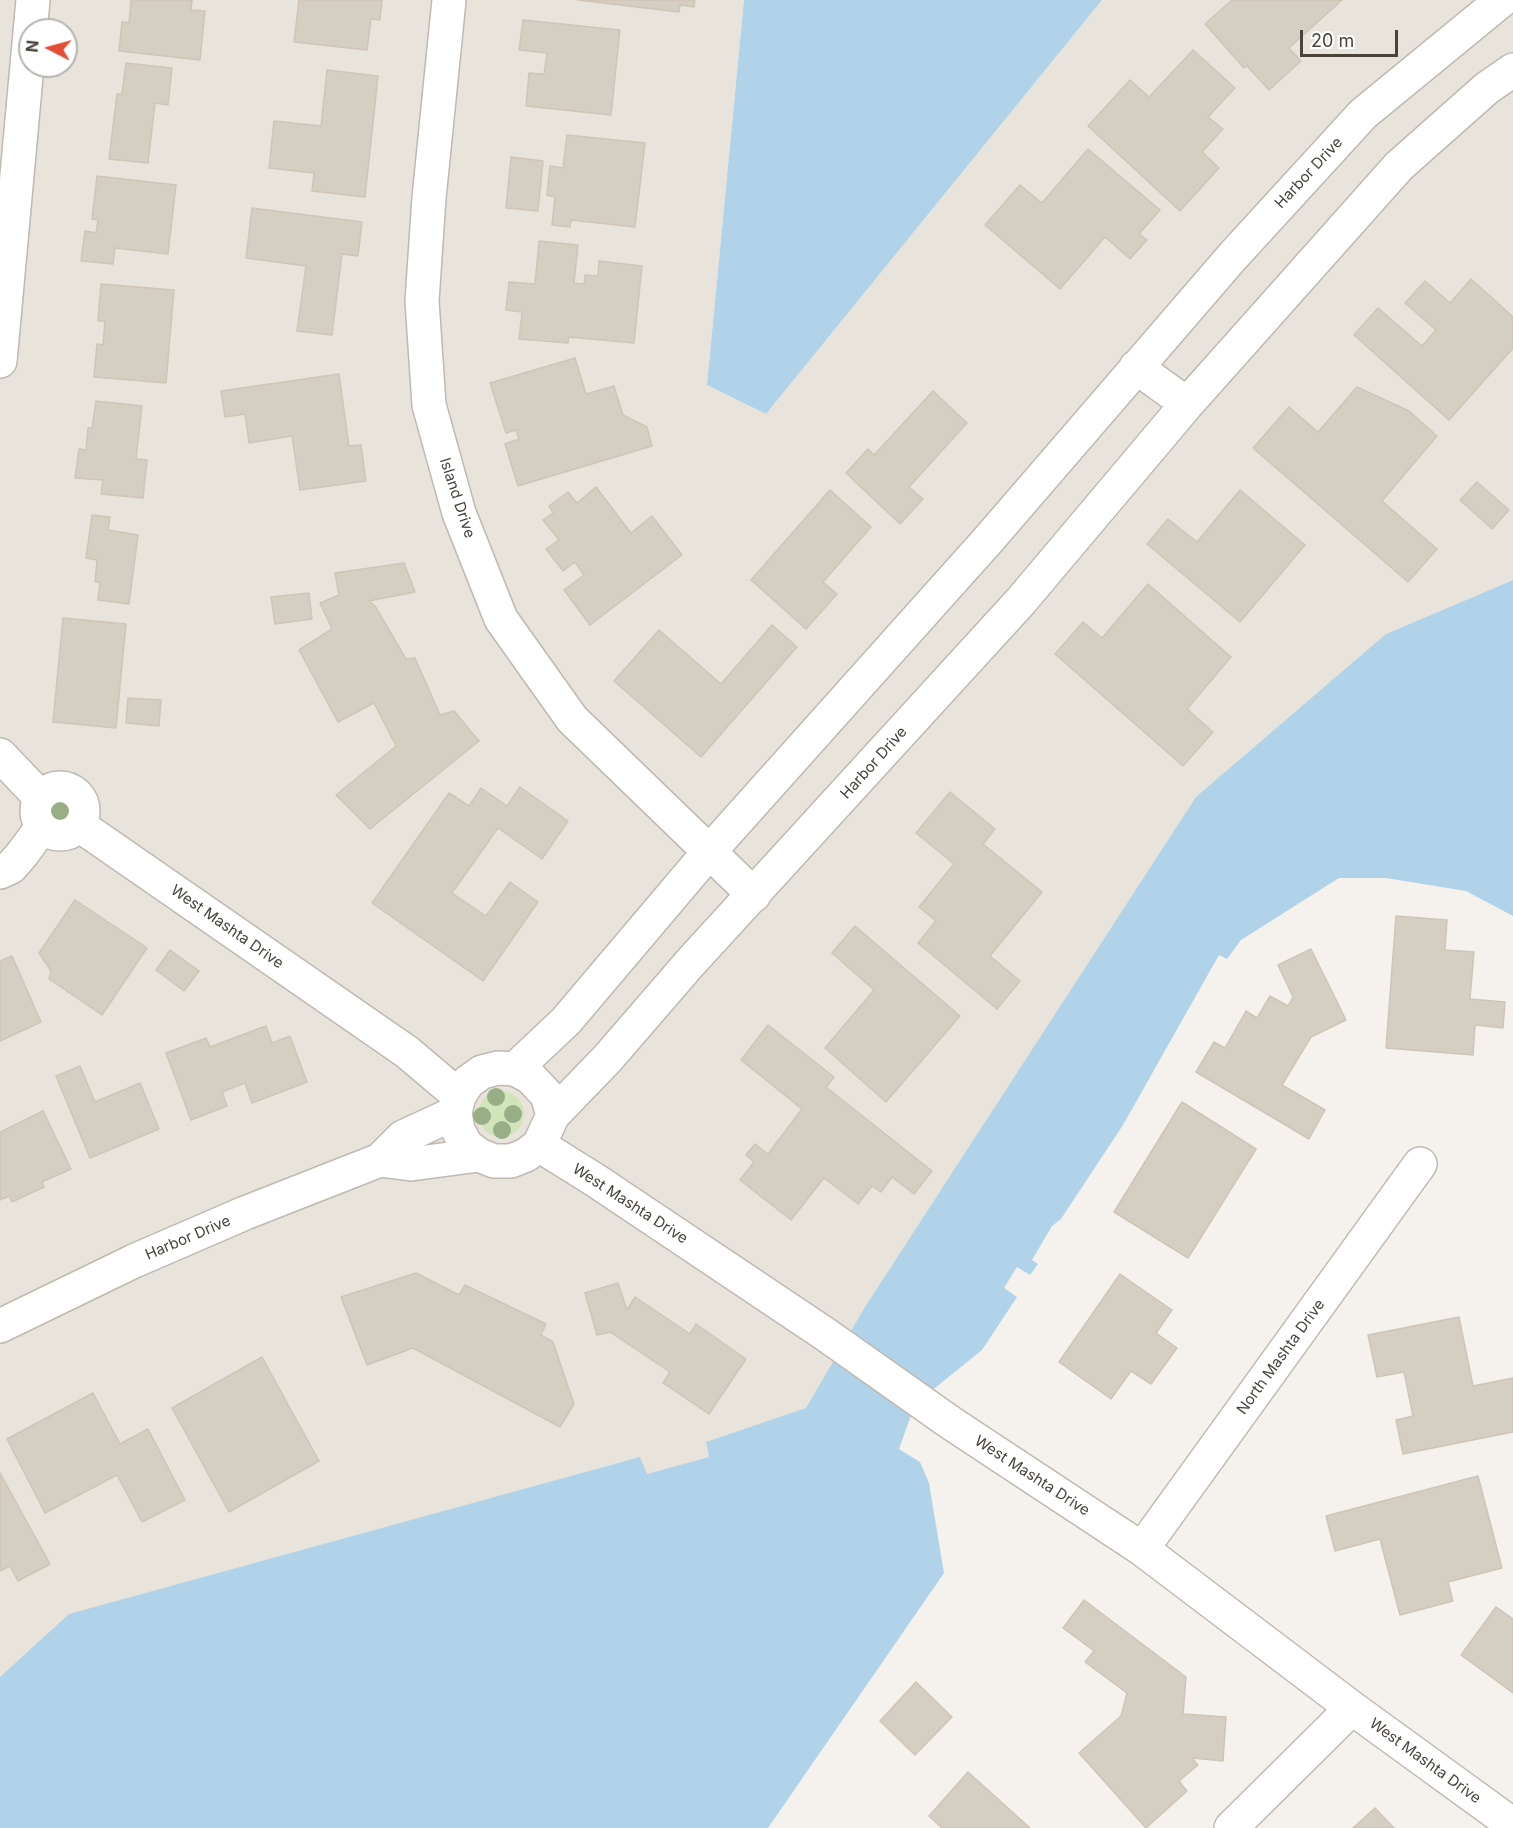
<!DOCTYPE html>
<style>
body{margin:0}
#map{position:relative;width:1513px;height:1828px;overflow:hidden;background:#f5f2ed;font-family:Inter,sans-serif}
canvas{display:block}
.north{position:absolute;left:18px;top:18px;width:60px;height:60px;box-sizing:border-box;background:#fff;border:2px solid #b6b4b1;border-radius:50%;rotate:276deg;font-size:16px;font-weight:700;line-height:24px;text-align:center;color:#48433b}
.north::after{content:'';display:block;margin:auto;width:21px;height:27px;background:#e34c35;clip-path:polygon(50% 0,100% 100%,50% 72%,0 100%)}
.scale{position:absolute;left:1300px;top:30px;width:98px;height:27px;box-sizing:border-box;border:3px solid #48433b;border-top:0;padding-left:8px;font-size:18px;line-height:21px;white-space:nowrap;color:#48433b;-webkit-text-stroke:4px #fff;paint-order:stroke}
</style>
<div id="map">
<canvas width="1513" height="1828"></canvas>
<div class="north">N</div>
<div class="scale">20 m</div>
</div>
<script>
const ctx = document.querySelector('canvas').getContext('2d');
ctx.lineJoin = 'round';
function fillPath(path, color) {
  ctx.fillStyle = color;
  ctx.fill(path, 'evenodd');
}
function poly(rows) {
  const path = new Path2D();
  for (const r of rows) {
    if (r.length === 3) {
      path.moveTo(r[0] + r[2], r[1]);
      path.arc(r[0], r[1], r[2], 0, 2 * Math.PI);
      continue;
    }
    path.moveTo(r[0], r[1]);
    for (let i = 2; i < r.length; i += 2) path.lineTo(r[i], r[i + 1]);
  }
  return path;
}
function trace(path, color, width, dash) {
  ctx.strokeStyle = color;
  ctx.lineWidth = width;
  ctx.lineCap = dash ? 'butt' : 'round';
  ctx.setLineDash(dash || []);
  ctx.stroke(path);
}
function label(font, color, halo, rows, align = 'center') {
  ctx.font = font + ' Inter,sans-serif';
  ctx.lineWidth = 6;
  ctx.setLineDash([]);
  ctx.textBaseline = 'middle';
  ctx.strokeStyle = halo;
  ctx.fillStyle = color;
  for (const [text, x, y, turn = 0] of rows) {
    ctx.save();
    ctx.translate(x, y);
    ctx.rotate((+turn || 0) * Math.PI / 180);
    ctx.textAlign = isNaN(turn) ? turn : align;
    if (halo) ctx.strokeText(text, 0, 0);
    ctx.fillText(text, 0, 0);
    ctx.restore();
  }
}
fillPath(poly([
 [0,0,744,0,707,385,766,414,1102,0,1513,0,1513,580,1386,634,806,1409,706,1443,709,1459,0,1678],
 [30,30,66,30,66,66,30,66]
]), '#e8e4db');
fillPath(poly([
 [501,1114,23]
]), '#d2e4ba');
fillPath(poly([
 [744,0,1102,0,766,414,707,385],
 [1513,580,1513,916,1466,891,1386,878,1339,878,1241,940,1227,959,1219,955,1123,1125,1061,1219,1052,1226,1032,1260,1038,1264,1030,1275,1017,1267,1004,1288,1017,1297,982,1350,915,1404,899,1449,920,1462,929,1483,944,1573,768,1828,0,1828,0,1677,69,1614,640,1457,647,1474,709,1457,706,1442,806,1408,865,1307,1196,797,1386,634]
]), '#b1d3ea');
const building = poly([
 [131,0,192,0,191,10,205,11,200,60,119,51,122,22,129,23,131,0],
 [299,0,382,0,380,20,371,19,367,50,294,42,299,0],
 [578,0,695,0,694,7,680,5,679,12,578,0],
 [1232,0,1342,0,1289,48,1301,61,1269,90,1247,66,1244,68,1205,24,1232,0],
 [523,20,620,30,611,115,526,106,529,73,544,74,547,53,519,50,523,20],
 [1193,50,1235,88,1208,117,1223,129,1202,152,1219,168,1180,211,1088,126,1130,80,1149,97,1193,50],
 [126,63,172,68,168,105,155,103,148,163,109,159,117,94,122,94,126,63],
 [327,70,378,76,365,197,312,191,314,173,269,168,274,121,321,126,327,70],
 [567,135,645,143,635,227,571,220,570,227,552,225,555,197,547,195,550,166,563,168,567,135],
 [1088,149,1160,210,1139,234,1147,240,1130,259,1105,237,1060,289,985,225,1020,185,1042,203,1088,149],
 [511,157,543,161,538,211,506,208,511,157],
 [97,176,176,185,168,254,115,248,113,264,81,261,85,231,96,233,98,220,92,219,97,176],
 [252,208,362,222,358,256,342,254,332,335,297,331,306,266,246,258,252,208],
 [539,241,578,245,574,283,584,284,585,275,598,276,599,261,642,266,634,343,569,337,568,343,519,339,522,312,506,310,509,282,535,284,539,241],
 [1471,279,1513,317,1513,348,1449,420,1354,335,1378,308,1422,346,1436,330,1405,303,1425,281,1450,303,1471,279],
 [101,284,174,290,166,383,94,377,97,344,103,345,105,321,98,321,101,284],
 [575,358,586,394,614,386,623,415,647,427,652,446,518,486,505,444,519,439,516,430,506,433,490,383,575,358],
 [339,374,349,446,361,445,366,481,300,490,292,436,249,443,245,414,225,417,221,391,339,374],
 [1357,387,1409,411,1437,436,1382,501,1437,549,1408,582,1253,448,1289,407,1318,432,1357,387],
 [933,391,967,423,909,487,923,499,900,524,846,473,868,449,874,455,933,391],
 [96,401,142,406,136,459,147,460,143,498,101,494,103,480,75,478,79,449,86,450,88,428,92,428,96,401],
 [1477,482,1509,510,1492,529,1460,500,1477,482],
 [596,487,631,533,652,516,682,555,590,625,564,590,584,575,575,562,563,571,546,549,559,540,543,520,553,513,549,506,568,492,577,503,596,487],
 [830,490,871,527,823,582,837,594,806,629,751,580,830,490],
 [1240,490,1305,545,1240,622,1147,544,1168,519,1197,542,1240,490],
 [92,515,110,517,108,530,138,535,129,604,98,600,100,582,95,582,97,560,86,558,92,515],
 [404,563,415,592,369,601,375,606,406,659,415,658,440,715,454,711,479,741,370,829,336,795,396,746,374,703,338,722,299,650,332,629,320,603,339,595,335,573,404,563],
 [1148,584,1231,657,1187,709,1213,732,1183,766,1055,654,1083,622,1102,638,1148,584],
 [309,593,312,619,275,624,271,597,309,593],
 [63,618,126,624,116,728,53,722,63,618],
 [772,625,797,647,701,757,614,681,659,630,721,684,772,625],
 [128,698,161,700,159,726,126,723,128,698],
 [520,787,568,821,542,859,498,828,452,893,486,916,510,882,538,902,483,981,372,903,449,793,469,806,481,788,507,806,520,787],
 [950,792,995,829,983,844,1042,892,990,956,1020,981,997,1009,918,943,936,921,919,907,954,864,916,833,950,792],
 [75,900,147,948,102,1015,49,979,51,971,39,953,75,900],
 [1396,916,1447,920,1445,950,1474,952,1470,999,1505,1002,1503,1028,1475,1025,1473,1055,1386,1048,1396,916],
 [855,926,960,1016,886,1102,825,1048,874,990,832,953,855,926],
 [1311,949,1346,1020,1311,1037,1282,1085,1325,1110,1309,1139,1196,1072,1214,1042,1225,1048,1246,1011,1257,1018,1270,996,1288,1006,1293,997,1278,965,1311,949],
 [170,950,199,971,184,991,156,970,170,950],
 [12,956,41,1022,0,1041,0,961,12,956],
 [768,1025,834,1077,826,1087,932,1171,914,1194,892,1177,881,1192,872,1186,858,1204,824,1178,791,1220,740,1180,754,1162,746,1155,755,1144,768,1154,802,1109,741,1060,768,1025],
 [266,1026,272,1043,290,1036,307,1082,252,1103,245,1083,222,1092,227,1106,191,1120,166,1053,206,1038,210,1047,266,1026],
 [80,1066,95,1102,140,1083,159,1129,90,1158,56,1076,80,1066],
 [1182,1102,1256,1149,1188,1258,1114,1212,1182,1102],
 [43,1111,71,1169,42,1182,44,1187,12,1202,9,1196,0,1200,0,1132,43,1111],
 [416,1273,459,1295,465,1285,546,1324,541,1335,553,1342,574,1404,560,1427,413,1348,367,1365,341,1297,416,1273],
 [1120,1274,1172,1310,1156,1333,1177,1348,1151,1384,1131,1371,1111,1399,1059,1362,1120,1274],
 [618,1283,627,1310,635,1297,690,1334,696,1324,746,1359,709,1414,663,1383,670,1372,610,1332,597,1335,585,1293,618,1283],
 [1459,1317,1473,1386,1513,1378,1513,1432,1403,1454,1396,1420,1413,1416,1404,1372,1377,1377,1368,1335,1459,1317],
 [262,1357,319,1461,229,1512,172,1408,262,1357],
 [93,1393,120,1444,148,1429,185,1500,142,1522,117,1475,45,1513,7,1439,93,1393],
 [0,1473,50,1564,18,1581,10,1566,0,1571,0,1473],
 [1478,1476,1502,1568,1448,1582,1453,1601,1400,1615,1380,1539,1335,1551,1326,1516,1478,1476],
 [1084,1600,1186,1677,1183,1714,1226,1717,1223,1761,1192,1758,1198,1765,1179,1781,1187,1791,1146,1828,1079,1753,1121,1716,1127,1693,1085,1662,1094,1651,1063,1628,1084,1600],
 [1496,1607,1513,1619,1513,1693,1461,1655,1496,1607],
 [916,1682,952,1717,915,1755,880,1721,916,1682],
 [968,1772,1030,1828,942,1828,929,1816,968,1772],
 [1375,1808,1394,1828,1353,1828,1375,1808]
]);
fillPath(building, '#d5cec3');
trace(building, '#cfc5b7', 1.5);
const minor = poly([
 [449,0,429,198,422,301,429,405,459,513,501,619,572,719,754,895],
 [0,361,33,0],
 [1136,367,1187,404],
 [0,755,41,798],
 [60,811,23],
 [79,825,407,1052,459,1096],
 [0,872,11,867,23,853,42,827],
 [498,1068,515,1069,530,1077,547,1095,553,1115,539,1145,526,1155,511,1161,494,1161,479,1155,466,1145,458,1130,455,1113,459,1096,468,1082,482,1072,498,1068],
 [515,1069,566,1021,709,852,989,539,1233,256,1363,114,1502,0],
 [553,1115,608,1058,690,963,1021,601,1187,404,1399,166,1487,88,1513,70],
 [539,1145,595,1180,825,1334,951,1423,1142,1549,1352,1708,1513,1825],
 [380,1160,411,1164,479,1155],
 [0,1326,134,1261,245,1213,380,1160,403,1137,455,1113],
 [1142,1549,1420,1164],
 [1231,1828,1352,1708]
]);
trace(minor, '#bfb9b0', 36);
trace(minor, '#fff', 33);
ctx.fillStyle = '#99ad87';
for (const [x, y] of [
 [60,811],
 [496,1097],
 [513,1114],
 [482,1116],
 [502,1130]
]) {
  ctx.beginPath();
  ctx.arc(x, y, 9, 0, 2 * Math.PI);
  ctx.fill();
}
label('15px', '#48433b', '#fff', [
 ["Harbor Drive",1309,173,-47],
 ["Island Drive",457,498,72],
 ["Harbor Drive",874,763,-48],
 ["West Mashta Drive",227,927,35],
 ["West Mashta Drive",630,1204,33],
 ["Harbor Drive",188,1238,-23],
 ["North Mashta Drive",1281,1357,-54],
 ["West Mashta Drive",1032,1476,33],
 ["West Mashta Drive",1425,1761,36]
]);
</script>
